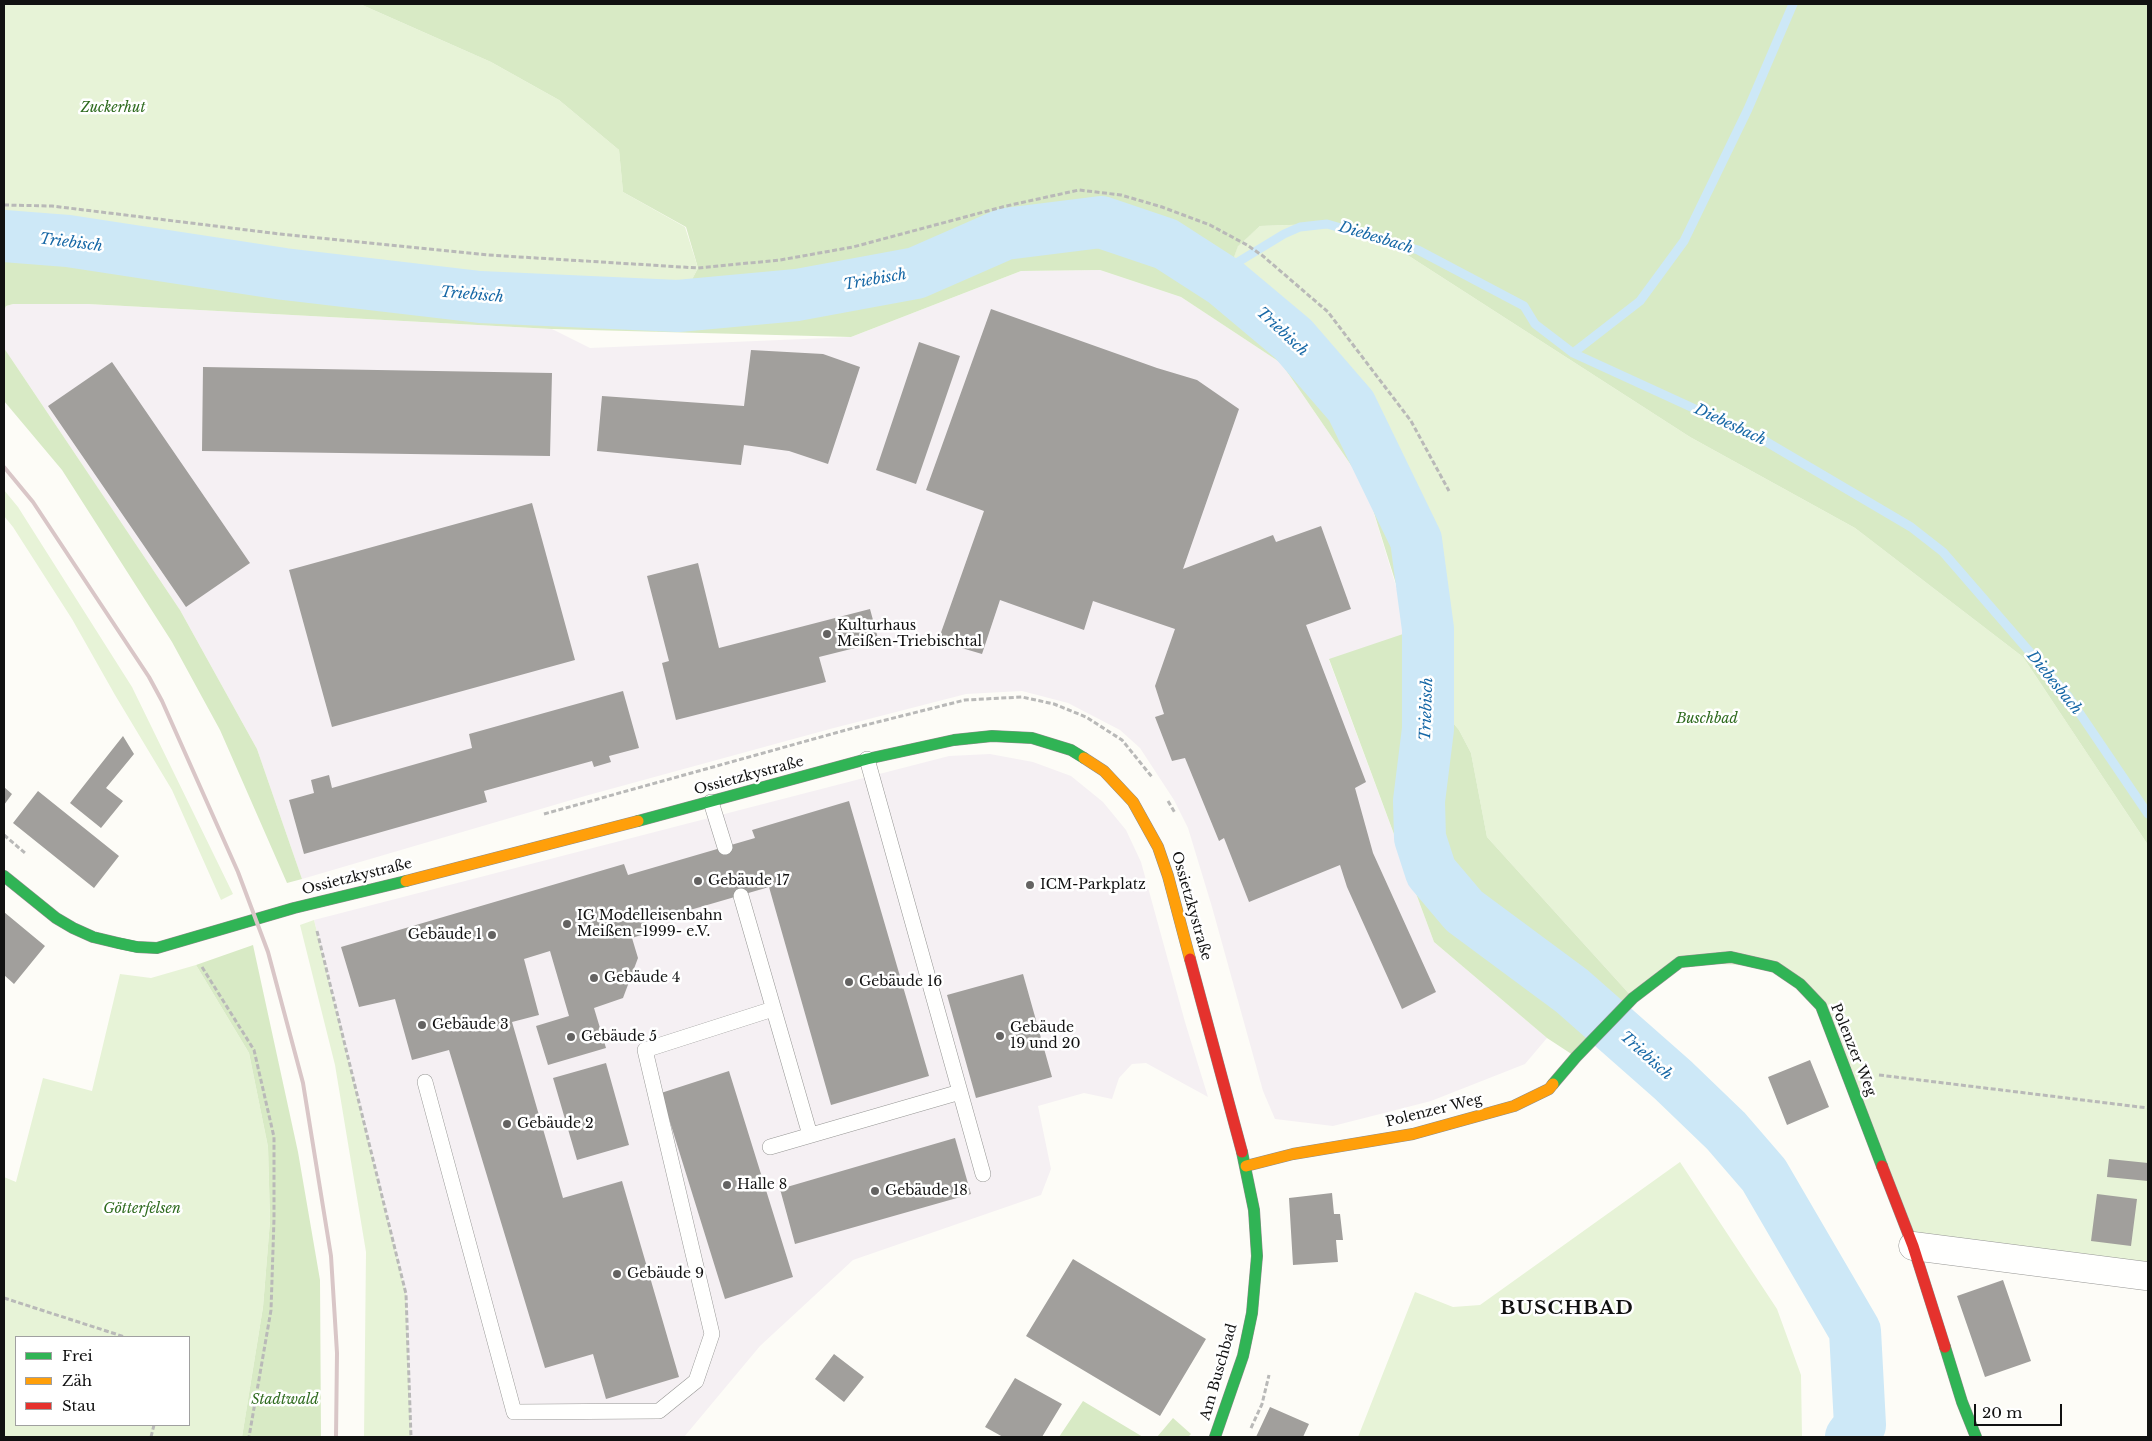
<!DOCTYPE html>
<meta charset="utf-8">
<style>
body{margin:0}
#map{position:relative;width:2152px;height:1441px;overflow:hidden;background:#fdfcf7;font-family:"Libre Baskerville",serif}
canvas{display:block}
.frame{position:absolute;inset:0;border:5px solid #111;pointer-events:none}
.legend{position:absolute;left:15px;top:1336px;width:175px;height:90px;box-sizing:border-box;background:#fff;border:1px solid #a0a0a0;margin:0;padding:6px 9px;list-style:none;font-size:15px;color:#111}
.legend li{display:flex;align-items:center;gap:10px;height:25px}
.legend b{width:25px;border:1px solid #a0a0a0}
.scale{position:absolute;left:1974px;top:1404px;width:88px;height:22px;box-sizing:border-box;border:2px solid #111;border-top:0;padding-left:6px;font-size:15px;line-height:18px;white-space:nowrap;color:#111;-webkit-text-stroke:4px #fff;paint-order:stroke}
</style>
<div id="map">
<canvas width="2152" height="1441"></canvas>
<div class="frame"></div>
<ul class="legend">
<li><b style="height:6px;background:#30b455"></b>Frei</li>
<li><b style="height:6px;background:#ff9f0a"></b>Zäh</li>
<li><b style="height:6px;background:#e5322d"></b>Stau</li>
</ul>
<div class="scale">20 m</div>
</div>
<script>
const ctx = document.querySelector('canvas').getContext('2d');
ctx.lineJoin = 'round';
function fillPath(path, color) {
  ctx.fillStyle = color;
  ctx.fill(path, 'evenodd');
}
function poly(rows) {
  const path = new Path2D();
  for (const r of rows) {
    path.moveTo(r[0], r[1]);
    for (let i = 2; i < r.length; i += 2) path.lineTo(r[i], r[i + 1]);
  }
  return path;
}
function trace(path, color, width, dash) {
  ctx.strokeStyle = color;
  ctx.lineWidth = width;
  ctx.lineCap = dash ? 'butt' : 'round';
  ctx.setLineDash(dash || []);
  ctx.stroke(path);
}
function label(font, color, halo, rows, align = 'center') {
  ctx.font = font + ' "Libre Baskerville",serif';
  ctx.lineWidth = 5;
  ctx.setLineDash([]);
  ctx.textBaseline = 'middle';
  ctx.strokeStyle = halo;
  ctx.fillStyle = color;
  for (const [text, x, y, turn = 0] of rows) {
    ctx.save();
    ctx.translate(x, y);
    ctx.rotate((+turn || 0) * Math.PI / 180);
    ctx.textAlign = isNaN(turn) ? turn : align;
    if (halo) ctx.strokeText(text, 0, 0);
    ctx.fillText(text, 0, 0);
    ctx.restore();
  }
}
fillPath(poly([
 [1100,270,1181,297,1281,363,1366,487,1405,616,1428,629,1329,660,1434,942,1547,1038,1525,1064,1431,1101,1333,1126,1275,1119,1263,1091,1212,907,1188,828,1174,800,1140,748,1120,730,1068,703,1022,691,966,694,830,729,585,796,302,879,257,749,180,610,4,348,4,311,6,306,13,304,88,304,552,329,590,348,851,337,1021,271],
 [990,754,1033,762,1071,776,1103,802,1126,830,1141,862,1185,1022,1208,1097,1146,1063,1132,1064,1119,1078,1112,1099,1084,1093,1038,1106,1051,1169,1041,1195,853,1260,760,1346,684,1437,411,1437,406,1294,314,920,949,756]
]), '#f5f0f3');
fillPath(poly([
 [4,4,360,4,491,62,559,100,619,150,623,192,685,227,698,268,678,306,480,297,284,274,68,241,4,236],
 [1318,224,1395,247,1690,437,1855,528,2023,657,2148,845,2148,1276,1913,1246,1821,1007,1775,967,1680,962,1633,998,1487,837,1471,753,1459,730,1429,694,1428,629,1416,540,1225,282,1238,245,1260,226],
 [4,490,18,507,132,687,233,894,221,900,172,790,115,695,72,619,13,527,4,516],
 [314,920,406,1294,411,1437,364,1437,366,1252,335,1065,300,925],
 [196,965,249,1053,268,1147,270,1221,263,1307,242,1437,4,1437,4,1177,16,1182,43,1078,92,1091,120,974,151,978],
 [16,1337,189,1337,189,1425,16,1425],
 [1680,1162,1777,1309,1801,1375,1802,1437,1358,1437,1415,1292,1453,1307,1480,1305]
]), '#e7f3d7');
fillPath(poly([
 [360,4,2148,4,2148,845,2023,657,1855,528,1690,437,1395,247,1318,224,1260,226,1238,246,1225,282,1293,339,1351,406,1416,540,1428,629,1429,694,1459,730,1471,753,1487,837,1633,998,1576,1057,1547,1038,1434,942,1329,659,1406,633,1406,616,1366,487,1281,363,1181,297,1100,270,1021,271,851,337,552,329,88,304,13,304,6,306,4,311,4,236,68,241,284,274,480,297,678,306,698,268,686,227,623,192,619,150,559,100,491,62],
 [4,348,180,610,257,749,302,879,287,883,220,730,172,642,62,470,4,401],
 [253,945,298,1152,320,1280,321,1437,242,1437,263,1307,270,1221,268,1147,249,1053,196,965],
 [1083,1401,1143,1437,1059,1437],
 [1173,1418,1191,1434,1188,1437,1157,1437]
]), '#d8eac5');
trace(poly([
 [1215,276,1284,234,1300,227,1327,224,1418,250,1524,306,1535,324,1573,353,1765,441,1911,527,1943,552,2068,696,2148,814],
 [1573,353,1640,301,1684,241,1748,109,1793,4]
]), '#cde8f7', 9);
trace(poly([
 [4,236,68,241,284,274,480,297,678,306,797,295,916,273,1005,234,1101,222,1166,244,1225,282,1293,339,1351,406,1416,540,1428,629,1428,729,1419,801,1420,838,1431,872,1464,911,1572,991,1673,1080,1726,1131,1764,1175,1855,1331,1860,1425,1851,1437]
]), '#cde8f7', 52);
fillPath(poly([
 [991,309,1157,368,1197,380,1239,409,1183,569,1273,535,1276,542,1321,526,1351,609,1306,625,1366,782,1355,788,1373,853,1436,992,1402,1009,1347,887,1340,865,1249,902,1224,838,1219,841,1185,758,1172,761,1155,717,1164,714,1155,686,1175,629,1093,601,1084,630,1000,600,982,654,938,641,984,511,926,490],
 [919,342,960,356,916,484,876,470],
 [751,350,823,354,860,367,828,464,789,451,744,445,741,465,597,451,602,396,744,406],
 [112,362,250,563,186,607,48,406],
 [203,367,552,373,550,456,202,451],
 [532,503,575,660,332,727,289,570],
 [698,563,719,648,870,609,879,642,819,657,826,682,676,720,662,663,669,661,647,576],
 [623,691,639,748,609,756,611,762,594,767,592,761,484,791,487,802,304,854,289,800,314,793,311,780,329,775,332,788,472,748,469,734],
 [123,736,134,754,106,788,123,801,101,828,70,803],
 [4,787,12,794,4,805],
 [38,791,119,856,94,888,13,823],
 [849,801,929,1076,831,1105,769,887,642,924,644,934,632,938,638,958,623,998,594,1008,606,1048,548,1065,536,1026,569,1016,550,951,524,959,539,1015,512,1022,563,1198,622,1181,679,1377,606,1399,593,1354,545,1368,449,1050,412,1060,395,999,359,1007,341,947,624,864,628,875,755,838,752,830],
 [4,912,45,946,14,984,4,975],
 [1023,974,1052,1077,976,1098,947,995],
 [1810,1060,1829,1107,1787,1125,1768,1077],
 [606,1063,629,1145,577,1160,553,1078],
 [729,1071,793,1277,725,1299,661,1093],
 [955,1138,971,1194,795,1244,780,1189],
 [2109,1159,2148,1163,2148,1181,2107,1177],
 [1332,1193,1334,1214,1340,1214,1343,1240,1336,1240,1338,1262,1293,1265,1289,1198],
 [2097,1194,2137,1199,2131,1246,2091,1241],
 [1073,1259,1206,1339,1160,1416,1026,1336],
 [2003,1280,2031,1361,1985,1377,1957,1296],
 [834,1354,864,1377,844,1402,815,1379],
 [1015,1378,1062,1404,1042,1437,1003,1437,985,1427],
 [1270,1407,1309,1424,1303,1437,1256,1437]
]), '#a19f9c');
const lane = poly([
 [867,759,983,1174],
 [711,802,725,847],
 [741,896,810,1135],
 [425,1082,514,1412,659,1411,696,1381,712,1334,645,1050,773,1009],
 [770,1147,960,1092]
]);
const street = poly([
 [1913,1246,2146,1276]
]);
const fast = poly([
 [638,821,867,759,954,740,992,736,1032,738,1071,750,1084,758],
 [4,876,56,918,73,928,93,937,118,943,137,947,157,948,294,908,406,881],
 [1553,1084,1576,1057,1633,998,1680,962,1731,957,1775,967,1800,984,1821,1006,1882,1166],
 [1945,1347,1962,1402,1976,1437],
 [1215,1437,1243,1356,1252,1313,1257,1256,1254,1210,1242,1152]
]);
const slow = poly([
 [1084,758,1104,771,1133,802,1158,847,1168,876,1190,959],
 [406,881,638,821],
 [1246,1166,1293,1154,1413,1134,1514,1106,1549,1089,1553,1084]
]);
const jam = poly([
 [1190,959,1242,1152],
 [1882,1166,1913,1246,1945,1347]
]);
trace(lane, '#979795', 16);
trace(street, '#979795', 29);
trace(fast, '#8e8d8b', 12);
trace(slow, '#8e8d8b', 12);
trace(jam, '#8e8d8b', 12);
trace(poly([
 [4,205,52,206,280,234,488,255,698,268,780,260,853,247,1006,206,1079,190,1121,195,1162,207,1210,225,1247,245,1263,256,1328,312,1411,421,1449,491],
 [1168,801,1175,813],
 [544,814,846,730,965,700,1022,697,1054,704,1086,717,1122,740,1152,777],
 [4,835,25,853],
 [317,931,406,1294,411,1437],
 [202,967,254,1050,274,1137,274,1219,271,1310,249,1437],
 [1879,1075,2148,1108],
 [4,1298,125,1337],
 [1251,1428,1262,1404,1269,1375],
 [151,1437,154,1425]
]), '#b9b9b8', 3, [5, 2.5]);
trace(lane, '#fffffe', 15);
trace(street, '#fffffe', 28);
trace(fast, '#30b455', 11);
trace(slow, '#ff9f0a', 11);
trace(jam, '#e5322d', 11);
trace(poly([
 [4,467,33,502,149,677,162,701,238,872,268,952,303,1083,331,1256,337,1353,336,1437]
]), '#d9c6c7', 4);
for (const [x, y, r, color] of [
 [827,634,5,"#646362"],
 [698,881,5,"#646362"],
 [1030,885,5,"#646362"],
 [567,924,5,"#646362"],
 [492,935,5,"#646362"],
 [594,978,5,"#646362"],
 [849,982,5,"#646362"],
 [422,1025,5,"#646362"],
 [1000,1036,5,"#646362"],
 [571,1037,5,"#646362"],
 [507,1124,5,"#646362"],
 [727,1185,5,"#646362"],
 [875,1191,5,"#646362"],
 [617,1274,5,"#646362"]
]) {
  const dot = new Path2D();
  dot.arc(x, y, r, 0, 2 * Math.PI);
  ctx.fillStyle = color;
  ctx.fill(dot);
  trace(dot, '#fff', 2);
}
label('italic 14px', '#2f6b1f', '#fff', [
 ["Zuckerhut",113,108],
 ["Buschbad",1707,719],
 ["Götterfelsen",142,1209],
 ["Stadtwald",285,1400]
]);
label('14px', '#111', '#fff', [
 ["Kulturhaus",837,626],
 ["Meißen-Triebischtal",837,642],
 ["Gebäude 17",708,881],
 ["ICM-Parkplatz",1040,885],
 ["IG Modelleisenbahn",577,916],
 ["Meißen -1999- e.V.",577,932],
 ["Gebäude 1",482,935,"right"],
 ["Gebäude 4",604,978],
 ["Gebäude 16",859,982],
 ["Gebäude 3",432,1025],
 ["Gebäude",1010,1028],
 ["19 und 20",1010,1044],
 ["Gebäude 5",581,1037],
 ["Gebäude 2",517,1124],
 ["Halle 8",737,1185],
 ["Gebäude 18",885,1191],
 ["Gebäude 9",627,1274]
], 'left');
label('14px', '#111', '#fff', [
 ["Ossietzkystraße",749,776,-15],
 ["Ossietzkystraße",357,877,-14],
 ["Ossietzkystraße",1191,906,74],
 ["Polenzer Weg",1853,1050,68],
 ["Polenzer Weg",1434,1111,-14],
 ["Am Buschbad",1219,1372,-74]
]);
label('italic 15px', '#1768a6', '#fff', [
 ["Diebesbach",1376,238,17],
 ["Triebisch",71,243,7],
 ["Triebisch",875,280,-10],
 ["Triebisch",472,295,5],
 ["Triebisch",1282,332,43],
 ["Diebesbach",1730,425,25],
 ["Diebesbach",2054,683,51],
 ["Triebisch",1427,709,-88],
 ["Triebisch",1646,1056,42]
]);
ctx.letterSpacing = '1px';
label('bold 19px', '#111', '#fff', [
 ["BUSCHBAD",1567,1309]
]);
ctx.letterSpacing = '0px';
</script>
